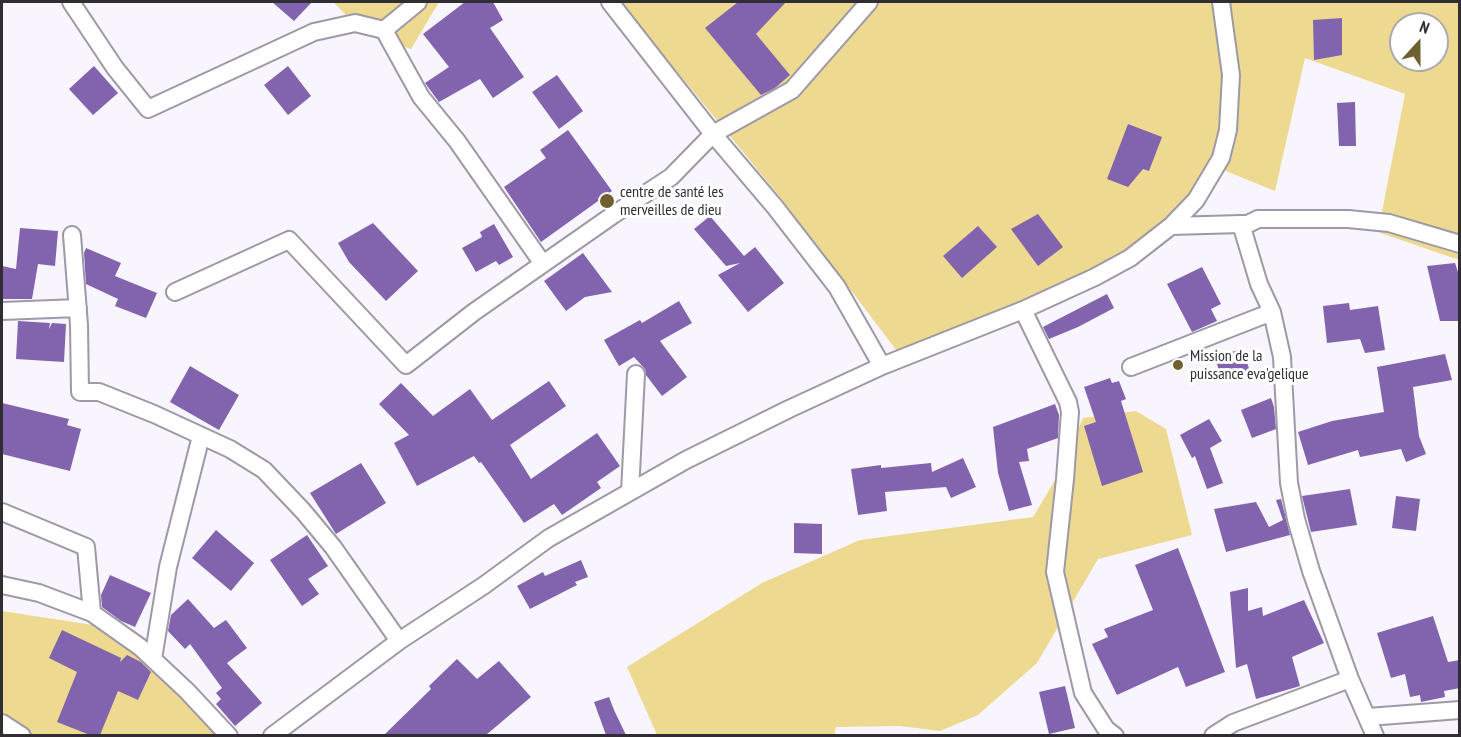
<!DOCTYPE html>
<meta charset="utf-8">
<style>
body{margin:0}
#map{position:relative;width:1461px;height:737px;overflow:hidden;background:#f8f5fe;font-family:"PT Sans Narrow",sans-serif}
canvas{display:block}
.frame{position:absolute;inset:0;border:3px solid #302e33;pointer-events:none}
.north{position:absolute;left:1389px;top:12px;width:60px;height:60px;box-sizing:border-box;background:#fff;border:2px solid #acabad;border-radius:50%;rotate:21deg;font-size:16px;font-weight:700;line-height:24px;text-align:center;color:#302e33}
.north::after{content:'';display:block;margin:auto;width:21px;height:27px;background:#6e612e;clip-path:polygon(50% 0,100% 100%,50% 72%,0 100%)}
</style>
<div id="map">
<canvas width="1461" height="737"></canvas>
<div class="frame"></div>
<div class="north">N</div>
</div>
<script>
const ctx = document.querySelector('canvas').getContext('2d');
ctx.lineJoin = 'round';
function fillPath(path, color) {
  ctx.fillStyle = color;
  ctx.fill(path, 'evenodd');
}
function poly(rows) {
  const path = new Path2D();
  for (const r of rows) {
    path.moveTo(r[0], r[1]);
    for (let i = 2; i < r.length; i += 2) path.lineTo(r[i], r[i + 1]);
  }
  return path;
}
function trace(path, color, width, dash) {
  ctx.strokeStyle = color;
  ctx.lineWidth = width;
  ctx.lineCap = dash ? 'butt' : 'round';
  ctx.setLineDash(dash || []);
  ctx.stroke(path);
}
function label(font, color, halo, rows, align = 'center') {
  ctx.font = font + ' "PT Sans Narrow",sans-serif';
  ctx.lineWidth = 6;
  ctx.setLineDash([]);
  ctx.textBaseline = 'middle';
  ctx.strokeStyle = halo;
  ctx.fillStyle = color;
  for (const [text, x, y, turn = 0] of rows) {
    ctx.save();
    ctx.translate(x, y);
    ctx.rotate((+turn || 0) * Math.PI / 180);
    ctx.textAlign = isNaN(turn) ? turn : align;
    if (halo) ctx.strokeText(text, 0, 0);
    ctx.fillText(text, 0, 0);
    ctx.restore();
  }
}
fillPath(poly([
 [333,2,439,2,411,49,365,34],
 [603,2,1459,2,1459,260,1378,232,1405,94,1305,58,1275,191,1216,167,1159,244,900,355,784,202,633,18],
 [1401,24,1437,24,1437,60,1401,60],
 [1136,411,1166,429,1192,535,1098,559,1037,663,978,715,940,731,900,726,836,727,834,736,657,735,627,667,762,583,860,540,1033,517,1058,475,1083,418],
 [2,611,106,627,238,735,2,735]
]), '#edd98f');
fillPath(poly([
 [272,2,312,2,294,21],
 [465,2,493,2,503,20,490,28,524,77,493,98,480,79,439,102,425,83,449,67,423,34],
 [738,2,786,2,756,34,790,75,775,88,761,95,705,28],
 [1342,18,1342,55,1314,60,1313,20],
 [94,66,118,93,93,115,69,89],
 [288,66,311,96,288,115,264,85],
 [557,75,583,111,559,129,532,92],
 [1355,102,1356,146,1339,146,1337,103],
 [1128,124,1162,137,1149,171,1143,169,1128,187,1107,179],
 [568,130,612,191,541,242,504,187,546,158,540,150],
 [1038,214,1063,247,1038,266,1011,229],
 [710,216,744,256,755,247,784,283,748,312,718,275,740,263,726,266,694,229],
 [373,223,418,271,386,301,349,262,338,243],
 [494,224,513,257,499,265,496,261,476,272,462,248,482,237,480,232],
 [978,226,997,247,962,278,943,256],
 [20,228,58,231,55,266,38,264,32,299,2,299,2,266,16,269],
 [86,248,121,263,115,276,157,293,146,318,115,306,118,299,86,284,84,253],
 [583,253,612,292,585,297,566,311,544,281],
 [1455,263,1460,278,1460,321,1440,321,1427,266],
 [1202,267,1221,304,1211,309,1217,321,1192,332,1167,284],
 [1107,294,1114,308,1078,327,1049,339,1043,327],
 [679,301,692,323,660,341,687,377,662,396,646,375,645,369,634,357,619,366,604,340,640,320,642,323],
 [1349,303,1350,310,1378,306,1385,350,1365,353,1360,339,1327,343,1323,306],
 [18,321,50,323,49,329,52,323,66,324,64,362,16,359],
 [1243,349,1250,372,1221,379,1215,356],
 [1445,354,1452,380,1413,387,1419,436,1426,454,1406,462,1401,449,1360,457,1358,450,1308,465,1298,432,1332,421,1384,412,1377,367],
 [190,366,239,395,219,430,170,402],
 [1110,378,1112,383,1119,381,1126,399,1121,401,1143,472,1102,486,1084,426,1096,422,1084,387],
 [549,381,566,406,510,445,531,479,597,433,620,466,597,482,601,488,562,515,554,504,524,523,481,462,479,463,474,456,417,486,394,443,409,435,379,404,401,383,433,416,470,389,492,420],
 [1271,398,1274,407,1276,429,1252,438,1241,410],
 [2,403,69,419,67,425,81,429,70,471,2,454],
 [1055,404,1059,415,1058,438,1027,449,1029,461,1019,462,1032,505,1009,511,998,473,993,427],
 [1209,419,1222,441,1210,448,1223,483,1207,489,1195,456,1192,458,1180,435],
 [963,458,976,487,951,498,946,487,885,492,887,511,858,515,851,469,881,465,881,468,931,463,932,472],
 [361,463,386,503,336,534,310,493],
 [1350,489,1357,525,1311,532,1302,496],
 [1396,496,1420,499,1416,531,1392,528],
 [1281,499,1290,535,1226,552,1214,509,1256,502,1269,527,1283,520,1276,500],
 [794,523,822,524,822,554,794,553],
 [216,530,254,563,231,591,192,558],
 [307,535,328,566,308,579,319,594,302,606,270,560],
 [1178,548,1225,672,1186,687,1178,667,1117,695,1092,644,1108,637,1104,629,1153,610,1135,565],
 [581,560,588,577,575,582,577,585,530,609,517,586,543,572,545,576],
 [110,575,151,593,135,627,121,621,102,607,101,595],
 [1248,588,1248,611,1262,607,1263,616,1304,600,1324,643,1292,657,1300,686,1256,699,1247,664,1236,668,1230,592],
 [188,599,214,628,226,620,247,648,227,663,262,703,235,726,216,704,221,699,216,693,222,688,190,644,185,649,168,631,171,615],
 [1433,616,1448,662,1460,660,1460,688,1444,691,1445,697,1421,702,1420,695,1410,697,1405,674,1391,678,1377,633],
 [62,630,121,658,120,662,127,655,141,662,151,672,138,700,118,691,100,735,90,735,57,722,77,672,49,658],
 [457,659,477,679,499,661,531,697,486,735,384,735,431,689,429,686],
 [1065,686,1075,728,1049,734,1039,692],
 [609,697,614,710,626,735,606,735,594,702]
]), '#8264ae');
const street = poly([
 [71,2,115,68,148,109,314,32,355,23,384,30,421,97,457,141,543,264],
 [610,2,713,134,775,207,837,287,882,366],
 [384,30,418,2],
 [1241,224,1248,224,1258,219,1348,219,1389,223,1460,244],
 [1171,226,1241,224,1259,284,1272,312,1282,357,1289,483,1296,519,1311,571,1350,679,1375,736],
 [72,235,79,325,80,392,99,392,154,414,230,449,264,470,303,511,333,547,399,641],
 [175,292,289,240,406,365,474,312,613,215,671,177,713,134,792,90,869,2],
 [1023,310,1068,402,1070,412,1065,479,1055,572,1083,693,1106,729,1115,736],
 [2,311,78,308],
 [1131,367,1272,312],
 [630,492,636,374],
 [2,512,86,547,92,613],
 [2,585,39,593,92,613,140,647,187,691,229,736],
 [153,659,168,567,201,436],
 [1368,717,1460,710],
 [2,723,22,736],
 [272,736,399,641,483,586,549,538,686,460,789,409,882,366,1023,310,1095,277,1130,258,1171,226,1196,200,1221,158,1228,130,1231,75,1221,2],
 [1213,736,1233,723,1350,679]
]);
trace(street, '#9e99a6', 20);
trace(street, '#fff', 16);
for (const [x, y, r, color] of [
 [607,201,8,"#6e612e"],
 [1178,365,6,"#6e612e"]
]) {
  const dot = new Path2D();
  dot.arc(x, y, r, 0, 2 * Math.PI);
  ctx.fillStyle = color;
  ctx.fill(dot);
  trace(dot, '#fff', 2);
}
label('16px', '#302e33', '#fff', [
 ["centre de santé les",620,192],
 ["merveilles de dieu",620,210],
 ["Mission de la",1190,356],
 ["puissance eva'gelique",1190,374]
], 'left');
</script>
